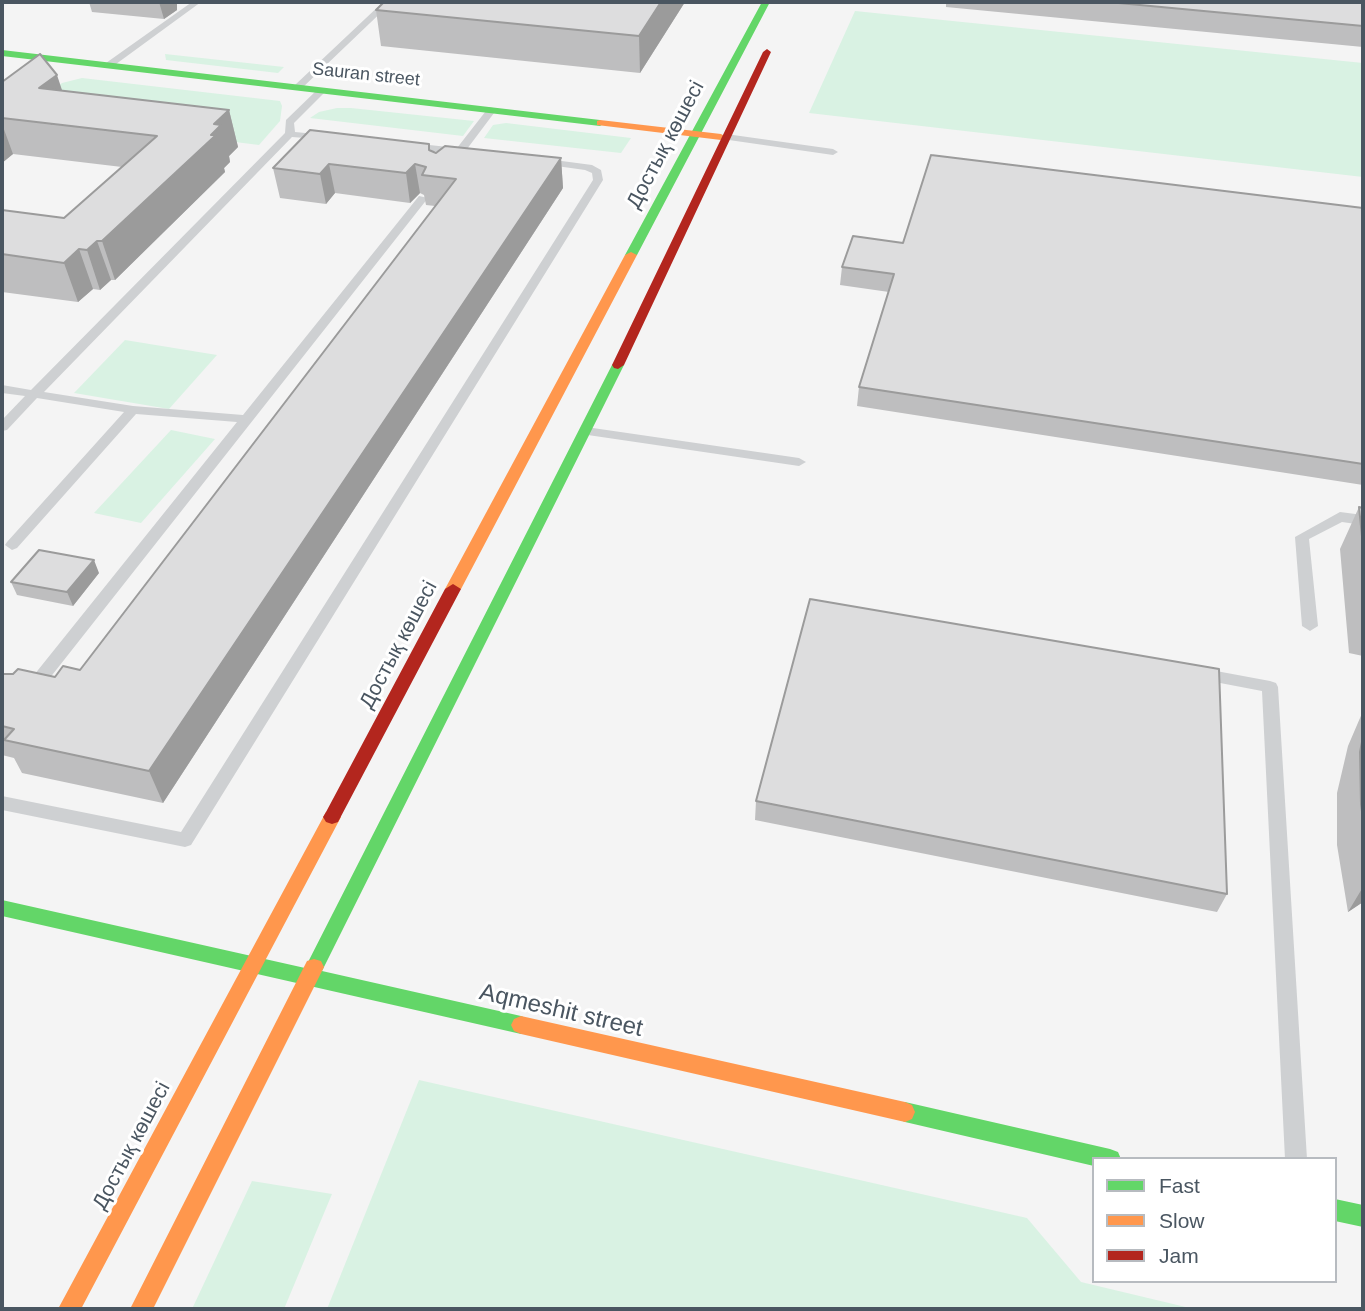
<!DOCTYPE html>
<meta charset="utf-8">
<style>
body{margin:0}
#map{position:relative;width:1365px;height:1311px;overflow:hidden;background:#f4f4f4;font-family:Helvetica,sans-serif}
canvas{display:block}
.frame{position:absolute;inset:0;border:4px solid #4a5661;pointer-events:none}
.legend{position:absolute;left:1092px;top:1157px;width:245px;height:126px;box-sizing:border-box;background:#fff;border:2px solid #b7bbc0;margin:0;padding:9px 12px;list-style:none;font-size:21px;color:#4a5661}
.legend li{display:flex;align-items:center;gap:14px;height:35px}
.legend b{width:35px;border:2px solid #b7bbc0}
</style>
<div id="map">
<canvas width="1365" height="1311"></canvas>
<div class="frame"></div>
<ul class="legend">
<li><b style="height:9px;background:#63d668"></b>Fast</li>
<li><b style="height:9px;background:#ff974d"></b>Slow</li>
<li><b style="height:9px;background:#b3261e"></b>Jam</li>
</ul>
</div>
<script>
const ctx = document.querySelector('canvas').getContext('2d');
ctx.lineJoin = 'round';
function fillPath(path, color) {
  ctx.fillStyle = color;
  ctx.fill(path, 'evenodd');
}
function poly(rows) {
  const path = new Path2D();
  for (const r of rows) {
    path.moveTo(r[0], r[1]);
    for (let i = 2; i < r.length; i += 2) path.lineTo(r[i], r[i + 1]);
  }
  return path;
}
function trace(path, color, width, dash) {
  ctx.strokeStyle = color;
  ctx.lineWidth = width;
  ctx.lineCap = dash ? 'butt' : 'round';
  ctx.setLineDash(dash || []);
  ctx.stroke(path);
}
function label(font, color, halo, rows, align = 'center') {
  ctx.font = font + ' Helvetica,sans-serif';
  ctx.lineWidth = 6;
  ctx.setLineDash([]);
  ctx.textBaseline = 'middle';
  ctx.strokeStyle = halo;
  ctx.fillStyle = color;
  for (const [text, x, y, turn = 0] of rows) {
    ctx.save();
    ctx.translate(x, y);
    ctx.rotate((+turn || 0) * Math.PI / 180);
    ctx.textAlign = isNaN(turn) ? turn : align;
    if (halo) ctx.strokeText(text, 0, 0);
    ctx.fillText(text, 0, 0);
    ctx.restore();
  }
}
fillPath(poly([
 [855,11,1363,63,1363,177,809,113],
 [165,54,284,67,278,73,166,60],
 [82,78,280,101,282,106,280,121,259,145,20,115,62,83],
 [337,108,351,108,474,121,463,136,310,118,319,112],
 [506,123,631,138,621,153,484,138,493,125],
 [125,340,217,355,169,409,74,393],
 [171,430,215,439,141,523,94,513],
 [419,1080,1027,1218,1081,1282,1194,1309,327,1309],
 [252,1181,332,1194,284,1309,192,1309]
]), '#d9f2e3');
fillPath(poly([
 [192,2,201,2,112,67,106,67,106,63,192,2],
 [383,2,392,2,301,89,295,89,295,85,383,2],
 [319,88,327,90,294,123,295,132,326,135,331,138,330,140,292,137,44,392,133,406,243,415,419,196,428,198,38,693,26,693,24,689,26,685,237,422,136,414,17,548,12,550,5,545,7,542,124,412,37,398,7,430,2,431,2,420,25,396,2,393,2,385,31,390,285,133,286,120,319,88],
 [489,107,497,109,458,161,449,159,453,153,411,149,406,146,411,143,457,148,489,107],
 [726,134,833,149,838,152,833,155,722,139,722,135,726,134],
 [539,158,592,165,601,170,603,180,191,845,185,847,2,810,2,796,181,832,593,180,592,173,585,170,535,163,534,161,539,158],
 [586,427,799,458,806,462,799,466,581,434,579,431,586,427],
 [1340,512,1363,515,1363,525,1342,522,1309,539,1318,626,1310,631,1302,626,1295,537,1340,512],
 [1200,668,1270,681,1276,683,1278,687,1307,1159,1285,1159,1262,691,1194,678,1192,674,1194,670,1200,668]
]), '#ced0d2');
fillPath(poly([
 [762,2,770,2,637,255,627,257,625,255,762,2],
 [2,50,600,120,605,123,600,126,2,56,2,50],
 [618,361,624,365,322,971,521,1016,528,1019,531,1025,528,1031,521,1034,2,916,2,900,305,968,612,365,618,361],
 [905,1102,1110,1149,1118,1152,1121,1159,1094,1159,1094,1166,905,1122,898,1119,895,1112,898,1105,905,1102],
 [1335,1199,1363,1205,1363,1227,1335,1221,1335,1199]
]), '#63d668');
fillPath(poly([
 [600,120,721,134,726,137,721,140,597,125,597,121,600,120],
 [631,252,637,255,461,589,453,594,448,593,445,589,625,255,631,252],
 [332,810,338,812,341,817,81,1309,58,1309,326,812,332,810],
 [314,959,321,961,324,967,153,1309,130,1309,307,961,314,959],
 [521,1016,905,1102,912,1105,915,1112,912,1119,905,1122,521,1034,514,1031,511,1025,514,1019,521,1016]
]), '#ff974d');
fillPath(poly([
 [767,49,771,52,624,365,618,369,614,368,612,365,763,52,767,49],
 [453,584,461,589,338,822,332,824,326,822,323,817,326,812,445,589,453,584]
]), '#b3261e');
fillPath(poly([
 [89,2,177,2,177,10,164,19,92,12],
 [685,2,640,73,381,46,376,10],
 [946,2,1363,2,1363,47,946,7],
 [2,82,62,91,229,110,238,147,229,156,230,162,224,168,225,172,115,280,111,280,100,290,93,289,78,302,2,292,2,210,64,218,122,167,13,154,2,163],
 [430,150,436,153,561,158,563,188,163,803,22,773,14,758,2,755,2,669,4,674,55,677,80,670,435,206,426,205,424,195,420,193,410,203,335,193,326,204,280,198,273,168],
 [1363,208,1363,485,857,406,859,387,889,292,840,285,842,267,903,243],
 [1359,507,1363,508,1363,656,1349,653,1340,549],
 [99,573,73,606,17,595,11,582],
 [1363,711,1363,902,1348,912,1337,845,1337,793,1348,746],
 [756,801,1227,894,1217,912,755,820]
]), '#bebebf');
fillPath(poly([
 [159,2,177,2,177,10,164,19],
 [661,2,685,2,640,73,639,36],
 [57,75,69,111,51,125,39,88],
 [229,110,238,147,229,156,230,162,224,168,225,172,115,280,102,241,211,135,214,124],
 [2,124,13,154,2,163],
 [561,158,563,188,163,803,149,771],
 [329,164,335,193,326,204,320,174],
 [415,164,420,193,410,203,406,173],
 [97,241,111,280,100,290,87,250],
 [79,249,93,289,78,302,64,263],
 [94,560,99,573,73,606,67,592],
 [1363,887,1363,902,1348,912]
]), '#9b9b9b');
const building = poly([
 [384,2,661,2,639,36,376,10,384,2],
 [1108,2,1363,2,1363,26,1108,2],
 [40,54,57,75,39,88,229,110,214,124,221,125,211,135,216,135,102,241,97,241,87,250,79,249,64,263,2,254,2,210,64,218,157,136,2,118,2,82,40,54],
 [310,130,429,144,429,150,436,153,445,146,561,158,149,771,4,740,14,729,2,726,2,674,13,674,18,669,55,677,63,666,80,670,456,179,422,175,426,167,415,164,406,173,329,164,320,174,273,168,310,130],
 [931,155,1363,208,1363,464,859,387,894,274,842,267,853,236,903,243,931,155],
 [1359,507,1363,508,1363,546,1359,507],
 [39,550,94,560,67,592,11,582,39,550],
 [810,599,1219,669,1227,894,756,801,810,599],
 [1363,737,1363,819,1361,804,1360,752,1363,737]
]);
fillPath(building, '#ddddde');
trace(building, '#9b9b9b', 2);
label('18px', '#4a5661', '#fff', [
 ["Sauran street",366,75,6]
]);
label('21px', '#4a5661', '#fff', [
 ["Достық көшесі",666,145,-62],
 ["Достық көшесі",399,645,-62],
 ["Достық көшесі",132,1146,-62]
]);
label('24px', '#4a5661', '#fff', [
 ["Aqmeshit street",561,1011,13]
]);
</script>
